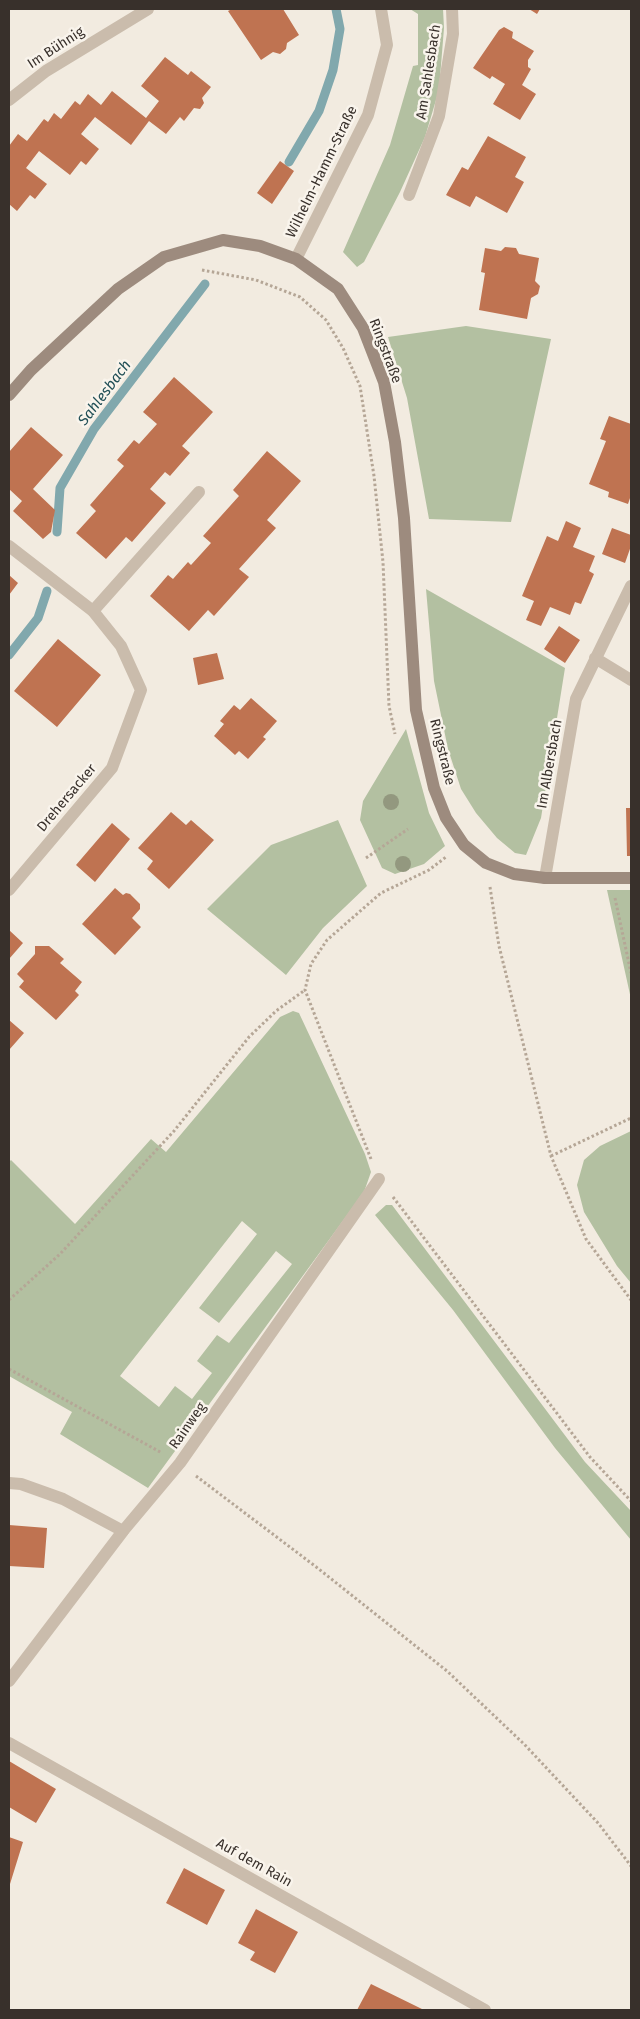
<!DOCTYPE html>
<meta charset="utf-8">
<style>
body{margin:0}
#map{position:relative;width:640px;height:2019px;overflow:hidden;background:#f2ebe0;font-family:"Fira Sans",sans-serif}
canvas{display:block}
.frame{position:absolute;inset:0;border:10px solid #38302b;pointer-events:none}
</style>
<div id="map">
<canvas width="640" height="2019"></canvas>
<div class="frame"></div>
</div>
<script>
const ctx = document.querySelector('canvas').getContext('2d');
ctx.lineJoin = 'round';
function fillPath(path, color) {
  ctx.fillStyle = color;
  ctx.fill(path, 'evenodd');
}
function poly(rows) {
  const path = new Path2D();
  for (const r of rows) {
    path.moveTo(r[0], r[1]);
    for (let i = 2; i < r.length; i += 2) path.lineTo(r[i], r[i + 1]);
  }
  return path;
}
function trace(path, color, width, dash) {
  ctx.strokeStyle = color;
  ctx.lineWidth = width;
  ctx.lineCap = dash ? 'butt' : 'round';
  ctx.setLineDash(dash || []);
  ctx.stroke(path);
}
function label(font, color, halo, rows, align = 'center') {
  ctx.font = font + ' "Fira Sans",sans-serif';
  ctx.lineWidth = 5;
  ctx.setLineDash([]);
  ctx.textBaseline = 'middle';
  ctx.strokeStyle = halo;
  ctx.fillStyle = color;
  for (const [text, x, y, turn = 0] of rows) {
    ctx.save();
    ctx.translate(x, y);
    ctx.rotate((+turn || 0) * Math.PI / 180);
    ctx.textAlign = isNaN(turn) ? turn : align;
    if (halo) ctx.strokeText(text, 0, 0);
    ctx.fillText(text, 0, 0);
    ctx.restore();
  }
}
fillPath(poly([
 [410,9,443,9,444,28,439,90,425,137,400,192,364,262,357,267,343,252,390,145,413,66,418,65,418,14],
 [466,326,551,339,511,522,429,519,407,398,388,337],
 [426,589,565,668,541,818,526,855,515,853,497,838,476,813,461,789,448,749,434,681],
 [406,729,429,813,445,846,424,864,395,874,382,868,360,820,363,801],
 [338,820,367,886,323,928,286,975,207,909,271,845],
 [607,890,631,890,631,999],
 [293,1011,299,1013,365,1154,371,1172,364,1192,148,1488,60,1434,72,1412,9,1376,9,1162,11,1160,75,1224,151,1139,166,1152,280,1017],
 [242,1221,257,1234,199,1308,219,1323,276,1251,292,1264,229,1343,217,1335,197,1361,212,1373,192,1399,175,1386,159,1407,120,1376],
 [631,1131,631,1283,617,1266,584,1212,577,1185,584,1160,600,1146],
 [386,1205,392,1205,585,1462,631,1511,631,1540,555,1448,453,1310,375,1215]
]), '#b3c0a1');
trace(poly([
 [289,162,319,111,333,70,340,29,336,9],
 [57,532,60,488,94,429,205,284],
 [9,655,38,618,47,591]
]), '#81a8ad', 9);
fillPath(poly([
 [232,9,283,9,299,35,287,43,286,49,280,54,273,52,261,60,228,11],
 [529,9,540,9,537,14],
 [504,27,513,32,512,38,534,51,528,60,528,67,531,69,522,85,536,94,520,120,493,104,505,84,492,76,490,79,473,68,499,30],
 [165,57,188,75,191,71,211,87,202,98,204,103,200,109,194,108,184,121,180,117,166,134,149,121,131,145,95,117,81,134,99,149,86,165,81,161,70,175,39,151,26,168,47,184,35,199,30,195,17,211,9,204,9,146,18,134,27,141,44,119,48,122,54,113,61,119,75,101,80,105,88,94,101,105,112,91,146,118,159,101,141,86],
 [488,136,526,157,515,177,524,182,507,213,476,196,470,207,446,195,462,167,468,170],
 [280,161,294,171,272,204,257,193],
 [505,247,516,248,519,254,539,258,535,281,540,286,538,294,531,298,527,319,479,310,485,273,481,272,485,248,501,251],
 [174,377,213,412,182,446,190,453,170,476,165,472,150,489,166,503,132,542,126,537,106,559,76,533,96,511,90,505,124,466,117,460,134,440,139,444,157,424,143,412],
 [609,416,631,424,631,495,628,504,608,497,609,492,589,484,606,441,600,439],
 [31,427,63,455,33,489,55,510,51,532,43,539,13,511,22,501,9,489,9,452],
 [267,451,301,481,267,520,276,528,239,569,249,577,214,616,208,610,189,631,150,596,168,575,173,579,188,562,191,565,211,543,203,536,239,496,233,490],
 [566,521,581,528,573,547,595,556,589,571,594,574,581,604,575,602,570,615,550,607,541,626,526,620,534,601,522,596,547,536,558,541],
 [612,528,631,535,631,546,625,563,602,554],
 [9,575,18,583,9,595],
 [559,626,580,640,565,663,544,649],
 [58,639,101,675,57,727,14,691],
 [217,653,224,679,198,685,193,658],
 [251,698,277,721,263,737,266,739,248,759,239,751,235,755,214,736,224,724,220,721,234,705,240,710],
 [626,808,631,808,631,856,627,856],
 [171,812,186,825,191,820,214,840,169,889,147,869,153,861,138,848],
 [112,823,130,839,95,882,76,865],
 [115,888,123,895,126,893,130,894,140,904,140,909,132,918,141,927,115,955,82,924],
 [9,930,23,943,9,959],
 [35,946,49,946,64,959,60,963,82,982,75,991,79,995,56,1020,19,987,24,981,17,974,35,954],
 [9,1020,24,1033,9,1050],
 [9,1525,47,1528,44,1568,9,1566],
 [9,1761,56,1789,36,1823,9,1807],
 [9,1837,23,1842,10,1884,9,1883],
 [184,1868,225,1890,207,1925,166,1903],
 [256,1909,298,1932,275,1973,250,1960,255,1952,238,1943],
 [371,1984,424,2010,357,2010]
]), '#bf7351');
trace(poly([
 [202,270,256,280,300,297,326,320,343,348,360,386,374,476,383,562,389,706,395,734],
 [366,858,408,829],
 [490,887,499,946,551,1156,586,1239,631,1300],
 [615,898,631,973],
 [551,1156,631,1118],
 [371,1159,305,990,311,964,327,940,381,893,429,870,446,857],
 [393,1197,590,1457,631,1501],
 [9,1300,60,1254,174,1131,249,1037,276,1011,305,990],
 [9,1369,162,1453],
 [196,1476,315,1566,447,1671,524,1744,598,1823,631,1866]
]), '#b5a696', 3, [2.5, 2.5]);
trace(poly([
 [409,195,439,116,453,34,452,9],
 [93,611,199,492],
 [9,1483,21,1484,63,1499,123,1531]
]), '#cabcac', 12);
trace(poly([
 [9,100,46,71,148,9],
 [296,259,368,115,387,45,381,9],
 [9,546,93,611,121,646,141,690,112,768,9,890],
 [595,658,631,680],
 [545,878,576,699,631,586],
 [9,1681,123,1531,180,1463,379,1179],
 [9,1743,485,2010]
]), '#cabcac', 12);
trace(poly([
 [9,395,31,370,118,289,164,257,223,240,260,246,296,259,338,289,363,328,384,382,395,442,404,518,416,710,434,788,446,818,464,845,486,863,514,874,545,878,631,878]
]), '#9d8b7e', 12);
ctx.fillStyle = '#93987f';
for (const [x, y] of [
 [391,802],
 [403,864]
]) {
  ctx.beginPath();
  ctx.arc(x, y, 8, 0, 2 * Math.PI);
  ctx.fill();
}
label('14px', '#38302b', '#f9f4ec', [
 ["Im Bühnig",56,48,-33],
 ["Am Sahlesbach",429,72,-81],
 ["Wilhelm-Hamm-Straße",322,172,-64],
 ["Ringstraße",385,351,69],
 ["Ringstraße",442,752,76],
 ["Im Albersbach",550,764,-80],
 ["Drehersacker",67,798,-50],
 ["Rainweg",188,1426,-55],
 ["Auf dem Rain",254,1863,29]
]);
label('italic 15px', '#225057', '#f9f4ec', [
 ["Sahlesbach",105,393,-53]
]);
</script>
